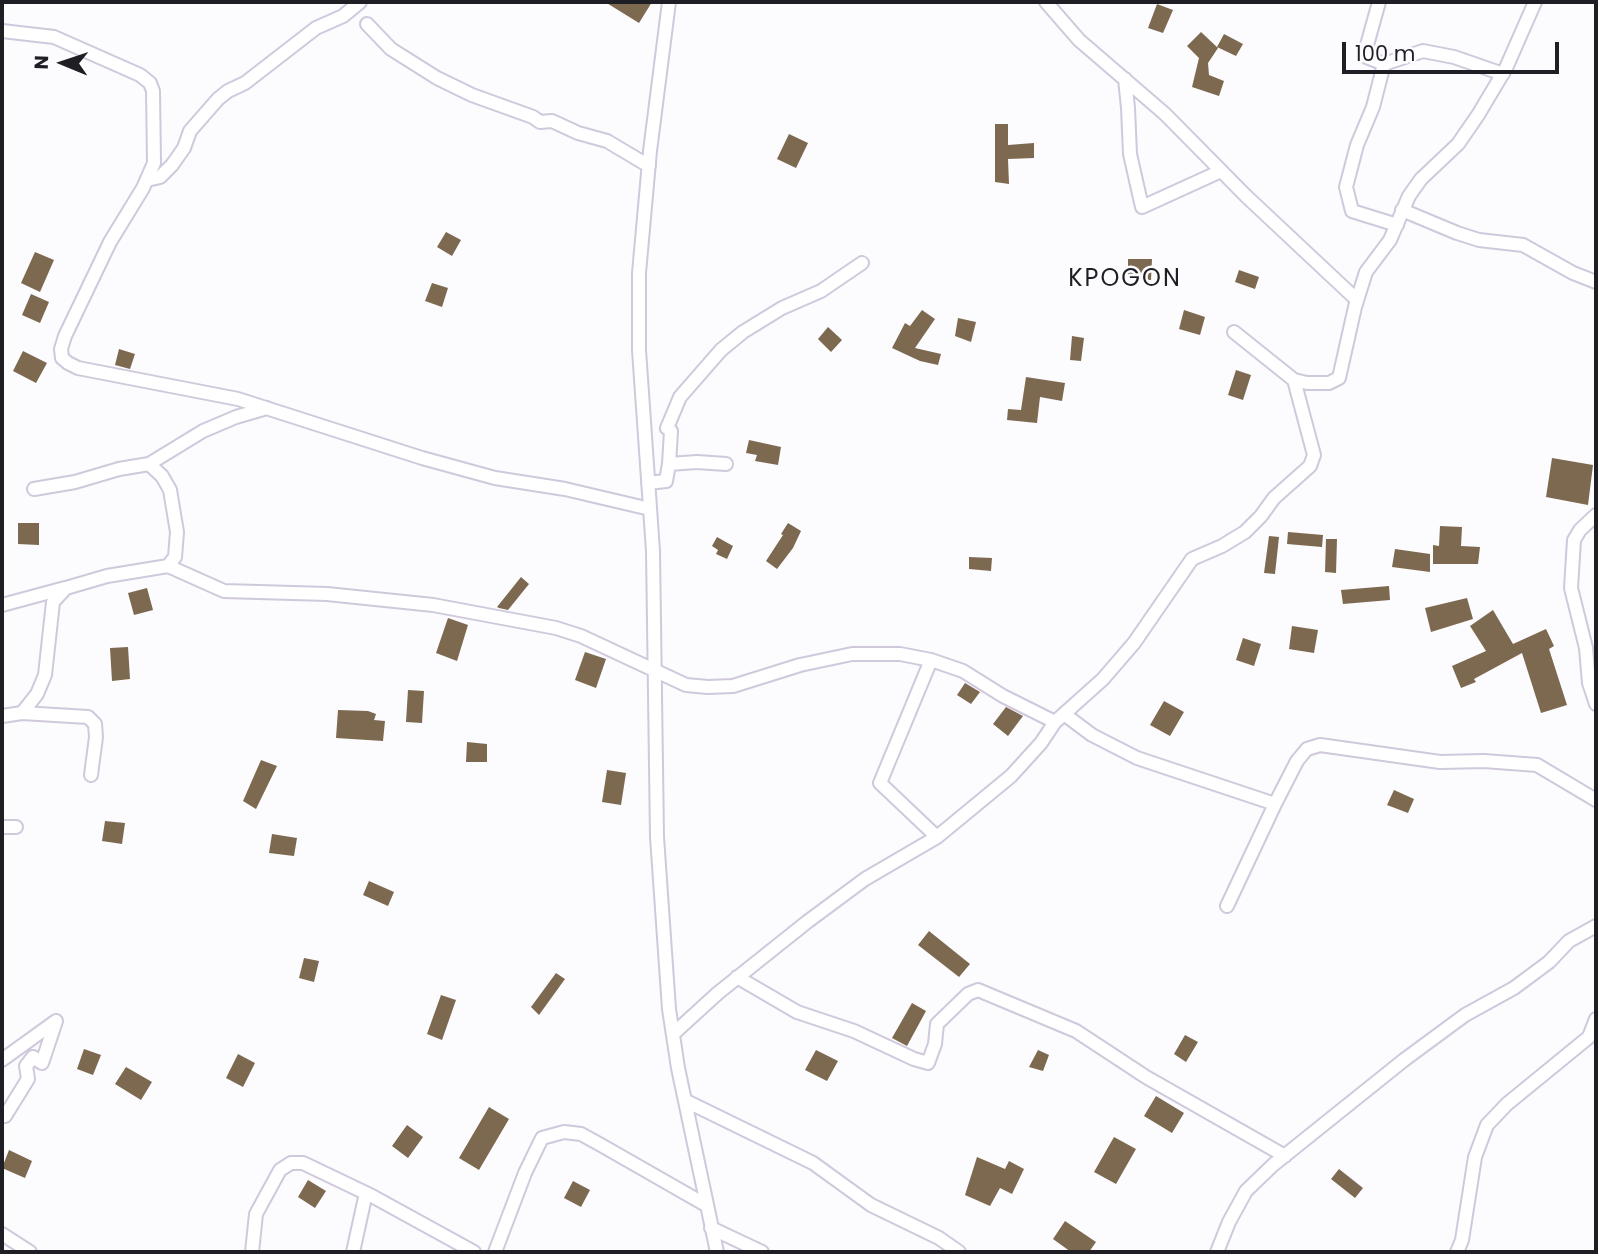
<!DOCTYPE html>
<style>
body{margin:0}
#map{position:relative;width:1598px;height:1254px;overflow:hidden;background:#fcfbfe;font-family:Poppins,sans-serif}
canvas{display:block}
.frame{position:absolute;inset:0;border:4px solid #201e25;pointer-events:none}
.north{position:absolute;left:28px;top:28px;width:70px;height:70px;-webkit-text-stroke:5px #fcfbfe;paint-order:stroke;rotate:272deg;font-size:19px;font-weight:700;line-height:28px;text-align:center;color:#201e25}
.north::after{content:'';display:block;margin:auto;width:24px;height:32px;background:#201e25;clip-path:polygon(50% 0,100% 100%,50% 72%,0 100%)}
.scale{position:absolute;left:1342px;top:42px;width:217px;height:32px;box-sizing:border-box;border:4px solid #201e25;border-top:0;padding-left:9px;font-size:21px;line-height:24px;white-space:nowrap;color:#201e25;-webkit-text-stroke:5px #fcfbfe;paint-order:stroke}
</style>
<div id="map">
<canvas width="1598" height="1254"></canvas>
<div class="frame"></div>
<div class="north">N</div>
<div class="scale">100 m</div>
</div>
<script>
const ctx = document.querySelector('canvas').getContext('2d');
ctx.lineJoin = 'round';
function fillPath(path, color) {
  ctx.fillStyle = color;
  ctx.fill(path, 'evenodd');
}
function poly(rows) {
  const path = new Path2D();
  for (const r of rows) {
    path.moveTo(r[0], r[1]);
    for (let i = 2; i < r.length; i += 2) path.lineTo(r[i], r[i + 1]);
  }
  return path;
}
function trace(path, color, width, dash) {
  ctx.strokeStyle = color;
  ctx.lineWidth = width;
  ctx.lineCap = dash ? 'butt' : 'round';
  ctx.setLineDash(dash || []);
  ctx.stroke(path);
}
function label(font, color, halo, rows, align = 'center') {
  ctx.font = font + ' Poppins,sans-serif';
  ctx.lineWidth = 5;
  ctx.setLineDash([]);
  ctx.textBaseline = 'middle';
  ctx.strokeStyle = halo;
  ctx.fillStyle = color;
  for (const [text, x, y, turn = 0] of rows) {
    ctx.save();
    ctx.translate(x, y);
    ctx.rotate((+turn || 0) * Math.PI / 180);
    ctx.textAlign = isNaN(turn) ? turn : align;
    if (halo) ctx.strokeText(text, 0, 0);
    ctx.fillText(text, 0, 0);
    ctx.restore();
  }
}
fillPath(poly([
 [605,2,652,2,639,23],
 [1157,4,1173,10,1163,33,1148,28],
 [1201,32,1218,48,1208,63,1209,75,1224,81,1219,96,1192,87,1199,58,1187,46],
 [1224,34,1243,44,1236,56,1217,47],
 [995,124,1008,124,1008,145,1034,143,1034,158,1008,159,1009,184,995,182],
 [789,134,808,143,796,168,777,159],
 [446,232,461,240,452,256,437,247],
 [35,252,54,260,40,292,21,283],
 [1128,259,1152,259,1151,280,1128,279],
 [1239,270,1259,277,1255,289,1235,282],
 [432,283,448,288,442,307,425,301],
 [31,294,49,302,40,323,22,315],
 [922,310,935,319,915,348,941,354,938,365,920,361,892,348,905,323,910,326],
 [1184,310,1205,317,1200,335,1179,329],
 [958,318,976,322,971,342,955,336],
 [828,327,842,340,831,352,818,339],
 [1072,336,1084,338,1081,361,1070,360],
 [119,349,135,354,130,369,115,365],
 [23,351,47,363,36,383,13,371],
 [1236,370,1251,375,1243,400,1228,395],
 [1026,377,1065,383,1062,401,1040,397,1037,423,1007,420,1008,409,1021,410],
 [749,440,781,447,778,465,755,461,757,455,746,453],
 [1552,458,1593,465,1588,505,1546,497],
 [18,523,39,523,39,545,18,544],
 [788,523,801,531,793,548,777,569,766,561,783,535,781,534],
 [1440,526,1462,527,1461,546,1480,547,1478,564,1433,564,1433,545,1439,546],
 [1288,532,1323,535,1322,547,1287,544],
 [1269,536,1279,537,1275,574,1264,573],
 [717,537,733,546,727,559,716,554,718,550,712,546],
 [1326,539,1337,539,1336,573,1325,572],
 [1395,549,1430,554,1430,572,1392,567],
 [969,557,992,558,991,571,969,569],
 [521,577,529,584,508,610,499,608,497,607],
 [1389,586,1390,600,1343,604,1341,590],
 [147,588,153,610,134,615,128,593],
 [1467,598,1473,619,1431,632,1425,608],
 [1493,610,1513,644,1546,629,1554,646,1549,649,1567,705,1541,713,1522,653,1474,679,1476,682,1461,688,1452,666,1486,651,1470,626],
 [448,618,468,625,457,661,436,653],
 [1292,626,1318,630,1314,653,1289,649],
 [1243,638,1261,644,1254,666,1236,660],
 [128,647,130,679,112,681,110,648],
 [585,652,606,659,596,688,575,680],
 [965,683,980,692,971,704,957,695],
 [408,690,424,691,422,723,406,722],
 [1164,701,1184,712,1170,736,1150,725],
 [1006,707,1023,716,1008,736,993,724],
 [338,710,368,711,376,714,374,720,385,721,383,741,336,738],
 [467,742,487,744,487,762,466,762],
 [261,760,277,766,256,809,243,801],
 [607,770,626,773,621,805,602,802],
 [1394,790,1414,799,1408,813,1387,805],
 [105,821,125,823,122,844,102,841],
 [272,834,297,838,294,856,269,853],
 [369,881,394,892,388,906,363,895],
 [929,931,970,964,959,977,918,945],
 [304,958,319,961,314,982,299,978],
 [556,973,565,979,539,1015,531,1007],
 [441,995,456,1000,442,1040,427,1034],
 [912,1003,926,1011,907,1046,892,1038],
 [1185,1035,1198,1042,1186,1062,1174,1054],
 [84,1049,101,1055,93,1075,77,1069],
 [816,1050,838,1061,827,1081,805,1070],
 [1038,1050,1049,1055,1043,1071,1029,1067],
 [238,1054,255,1063,243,1087,226,1078],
 [126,1067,152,1082,141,1100,115,1084],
 [1156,1096,1184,1113,1172,1133,1144,1116],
 [489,1107,509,1119,479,1170,459,1158],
 [407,1125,423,1137,408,1158,392,1146],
 [1114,1137,1136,1149,1116,1184,1094,1172],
 [9,1150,32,1161,25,1178,2,1168],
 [977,1157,1005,1169,1009,1161,1024,1169,1012,1194,1000,1188,990,1206,965,1195],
 [1339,1169,1363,1188,1355,1198,1331,1179],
 [308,1180,326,1191,315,1208,298,1197],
 [573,1181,590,1190,581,1207,564,1198],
 [1065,1221,1096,1242,1089,1252,1071,1252,1053,1239]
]), '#7d6950');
const minor = poly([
 [669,2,650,151,639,273,639,350,653,551,657,837,669,1009,678,1068,717,1252],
 [1046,2,1079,40,1165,114,1246,196,1357,300],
 [1379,2,1364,56,1384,64],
 [367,24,391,49,437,78,472,95,533,117,540,122,552,121,578,133,607,141,649,166],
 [2,31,54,37,140,75,150,83,153,91,154,163,143,188,110,242,65,336,61,349,62,358,68,363,78,368,238,399,422,458,495,478,565,489,650,509],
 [1125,79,1128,108,1130,154,1142,207,1221,171],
 [147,180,160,177,172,165,184,148,190,131,218,99,228,91,245,83,316,28,343,16,360,2],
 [1402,210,1457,233,1479,240,1523,245,1573,273,1596,282],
 [1397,225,1352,211,1346,187,1357,145,1373,107,1384,64,1423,51,1454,57,1503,74],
 [1234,332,1294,380,1307,383,1329,383,1339,378,1355,307,1366,272,1390,240,1409,196,1421,179,1458,144,1478,115,1506,68,1535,2],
 [669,464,671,431,667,428,680,397,721,350,743,332,782,308,821,291,862,263],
 [648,483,666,481,669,464,697,462,726,464],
 [34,489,75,482,119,469,149,464,203,431,236,417,267,408],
 [1596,515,1580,530,1574,540,1571,588,1586,648,1589,683,1596,704],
 [168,566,224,591,327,594,433,605,556,628,581,636,686,685,708,687,733,686,800,665,852,654,900,654,931,660,963,671,1003,696,1055,722],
 [2,605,65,588],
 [931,660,880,783,937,837],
 [22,713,88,717,95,724,96,737,91,775],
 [1064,714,1092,735,1137,758,1275,804,1227,906],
 [2,716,22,713,37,694,45,675,53,602,66,588,107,576,168,566,175,557,177,532,170,490,162,476,149,464],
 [1275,804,1297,761,1307,749,1320,745,1440,762,1484,761,1537,765,1596,800],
 [2,827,16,827],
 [737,977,797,1012,854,1031,914,1059,928,1063,935,1044,937,1024,968,994,978,990,1076,1031,1146,1077,1285,1156],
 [673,1034,718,993,807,922,865,879,937,837,1011,776,1041,743,1055,722,1103,679,1134,643,1192,559,1222,546,1245,532,1261,516,1274,498,1310,466,1314,455,1294,380],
 [2,1060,56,1021,42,1063,33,1057,26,1066,28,1079,5,1116],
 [686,1101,813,1163,871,1205,939,1238,959,1252],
 [711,1228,762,1252],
 [2,1234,30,1252],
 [252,1252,256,1214,280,1170,291,1163,303,1163,372,1196,474,1252],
 [353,1252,366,1193],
 [495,1252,525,1173,542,1138,564,1132,581,1134,601,1145,706,1205],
 [1217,1252,1229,1222,1246,1191,1273,1165,1404,1060,1465,1015,1514,988,1549,962,1569,941,1596,926],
 [1457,1252,1462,1240,1475,1157,1487,1125,1507,1104,1589,1037,1596,1019]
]);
trace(minor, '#cfc9db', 16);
trace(minor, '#fff', 12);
ctx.letterSpacing = '2px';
label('24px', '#201e25', '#fcfbfe', [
 ["KPOGON",1125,280]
]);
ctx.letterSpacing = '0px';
</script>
